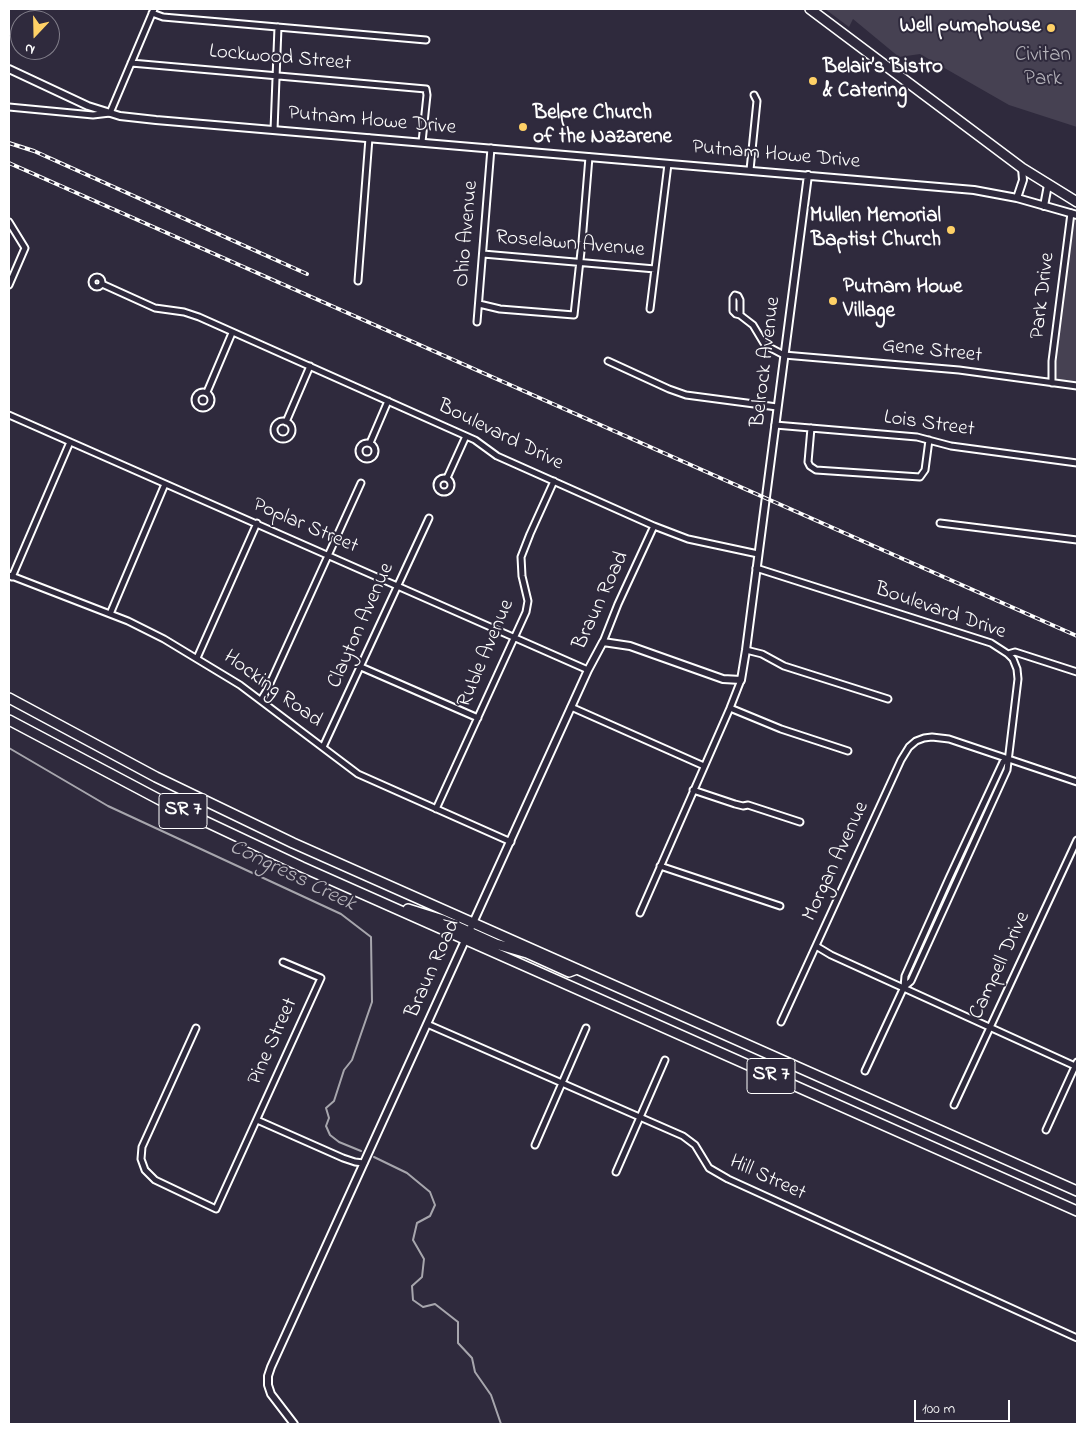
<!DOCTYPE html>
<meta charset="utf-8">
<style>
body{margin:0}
#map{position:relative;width:1086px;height:1433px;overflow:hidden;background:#2f2a3d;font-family:"Indie Flower",sans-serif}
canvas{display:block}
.frame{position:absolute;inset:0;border:10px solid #fff;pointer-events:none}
.north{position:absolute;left:10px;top:10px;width:50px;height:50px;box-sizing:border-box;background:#2f2a3d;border:1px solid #827f8b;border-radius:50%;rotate:201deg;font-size:14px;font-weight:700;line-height:20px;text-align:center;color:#fff}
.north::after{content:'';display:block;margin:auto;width:18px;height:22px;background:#ffd166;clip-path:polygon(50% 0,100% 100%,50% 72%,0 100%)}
.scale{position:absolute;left:914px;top:1400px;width:96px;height:22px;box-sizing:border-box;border:2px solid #fff;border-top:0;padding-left:6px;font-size:15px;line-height:18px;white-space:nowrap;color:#fff;-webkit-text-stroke:4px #2f2a3d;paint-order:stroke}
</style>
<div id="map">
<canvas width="1086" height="1433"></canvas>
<div class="frame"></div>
<div class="north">N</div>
<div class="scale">100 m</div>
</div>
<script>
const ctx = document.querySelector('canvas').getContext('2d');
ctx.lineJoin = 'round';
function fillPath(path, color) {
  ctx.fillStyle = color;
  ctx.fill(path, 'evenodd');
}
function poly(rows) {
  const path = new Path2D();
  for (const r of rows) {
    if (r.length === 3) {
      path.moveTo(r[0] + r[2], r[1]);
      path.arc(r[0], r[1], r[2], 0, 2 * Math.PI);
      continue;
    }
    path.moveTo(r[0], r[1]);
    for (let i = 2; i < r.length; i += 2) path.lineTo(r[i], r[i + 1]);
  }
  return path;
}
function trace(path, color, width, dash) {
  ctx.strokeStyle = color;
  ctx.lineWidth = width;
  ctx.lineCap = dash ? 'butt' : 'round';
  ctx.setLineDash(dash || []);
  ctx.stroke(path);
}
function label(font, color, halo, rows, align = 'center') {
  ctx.font = font + ' "Indie Flower",sans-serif';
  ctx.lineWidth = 4;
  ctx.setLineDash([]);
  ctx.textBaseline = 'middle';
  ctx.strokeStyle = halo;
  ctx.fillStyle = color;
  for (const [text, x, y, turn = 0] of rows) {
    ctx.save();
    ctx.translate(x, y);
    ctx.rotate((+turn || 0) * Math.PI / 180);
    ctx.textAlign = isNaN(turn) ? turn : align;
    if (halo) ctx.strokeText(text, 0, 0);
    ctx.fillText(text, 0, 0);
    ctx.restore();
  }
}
fillPath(poly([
 [825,9,1077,9,1077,127,1009,105,920,54,899,57,853,19,849,27],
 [1071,213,1077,215,1077,386,1052,383]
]), '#464152');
trace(poly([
 [9,748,108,806,341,914,371,937,372,1002,352,1060,344,1070,334,1101,326,1108,329,1118,326,1126,330,1135,339,1142,361,1151],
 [374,1157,407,1173,430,1192,435,1205,430,1216,417,1223,413,1240,424,1259,422,1277,412,1286,413,1300,423,1307,435,1304,458,1322,458,1343,472,1358,475,1372,491,1395,501,1424]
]), '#a7a6ad', 2);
const minor = poly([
 [152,13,163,17,426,40],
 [131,63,426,89,427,95,422,142],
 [9,107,93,115,110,113,154,9],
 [274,130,278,27],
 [750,170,757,101,754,95],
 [9,222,25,248,9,285],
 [483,254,655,269],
 [97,282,5],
 [358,281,369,138],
 [102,284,155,308,184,312,199,317,475,440,497,456,654,526,688,539,758,554],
 [479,304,500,309,574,315,582,242,589,157],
 [650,309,668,164],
 [740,315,736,314,733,311,733,298,735,295,738,296,740,300,740,315,753,325,765,345,784,355,959,370,1077,386],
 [477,322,491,148],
 [608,361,669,389,686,395,777,407],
 [1052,383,1052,361,1071,213],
 [203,400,8],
 [207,392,232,333],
 [9,415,588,670],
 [283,430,9],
 [286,422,310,366],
 [775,425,917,437,951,446,1077,463],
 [811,428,808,462,810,466,816,470,920,477,925,470,929,440],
 [367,451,8],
 [370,443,388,401],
 [444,485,7],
 [447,478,466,436],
 [940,523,1077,540],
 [756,568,991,643,1008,654,1013,659,1017,669,1018,679,1007,770,911,981,904,987,865,1071],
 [9,575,128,621,164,639,240,685,358,774,511,842],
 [12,577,70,442],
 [110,614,165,484],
 [603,642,618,604,654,526],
 [746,650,762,654,784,666,888,699],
 [1008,654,1015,652,1077,672],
 [197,658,257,523],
 [361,667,478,718],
 [261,700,267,690,361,483],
 [571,707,704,766],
 [730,708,781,729,848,751],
 [323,747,429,518],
 [693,790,735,804,743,806,748,805,800,822],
 [436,809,526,612,528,601,522,576,521,557,530,534,554,481],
 [660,866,780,906],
 [640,913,730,708,741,680],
 [816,946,831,955,1075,1066],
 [904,987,905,976,949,878,1003,762,1008,759],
 [781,1022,901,760,909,747,916,741,924,738,932,737,949,739,1077,782],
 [427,1024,683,1136,695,1145,709,1168,728,1179,1077,1338],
 [196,1028,147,1136,142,1147,141,1159,145,1170,155,1180,216,1209,321,978,283,962],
 [954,1105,1077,840],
 [257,1120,343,1158,355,1162,364,1163],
 [1046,1130,1077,1062],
 [535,1145,586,1028],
 [616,1172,665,1060]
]);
const tertiary = poly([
 [9,69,88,106,120,116,156,120,974,190,1017,198,1077,215],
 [1017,198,1023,180,1022,168],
 [1044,206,1048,185],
 [294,1424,271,1394,268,1385,268,1376,271,1367,588,670,603,642,630,646,723,679,741,680,746,650,808,175]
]);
const primary = poly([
 [810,9,1022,168,1077,202]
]);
const trunk = poly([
 [9,698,156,777,293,843,1077,1191],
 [9,720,162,801,302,867,1077,1211],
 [408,909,443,920,496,944,527,953,569,972,577,969]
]);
trace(minor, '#fff', 9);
trace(tertiary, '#fff', 10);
trace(primary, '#fff', 12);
trace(trunk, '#fff', 12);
trace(minor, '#2f2a3d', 5);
trace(tertiary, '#2f2a3d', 6);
trace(primary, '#2f2a3d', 9);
trace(trunk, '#2f2a3d', 9);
const rail = poly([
 [9,143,34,151,307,274],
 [9,163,1077,636]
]);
trace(rail, '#fff', 4);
trace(rail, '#2f2a3d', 2, [5.5]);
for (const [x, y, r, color] of [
 [1051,28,5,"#ffd166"],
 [813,81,5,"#ffd166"],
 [523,127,5,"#ffd166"],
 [951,230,5,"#ffd166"],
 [833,301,5,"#ffd166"]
]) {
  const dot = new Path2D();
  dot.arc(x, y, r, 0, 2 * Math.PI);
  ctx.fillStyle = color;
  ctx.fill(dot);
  trace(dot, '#2f2a3d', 2);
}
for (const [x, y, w] of [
 [183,811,48],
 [771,1076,48]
]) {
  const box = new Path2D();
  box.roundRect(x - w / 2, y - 17.5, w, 35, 4);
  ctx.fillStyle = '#2f2a3d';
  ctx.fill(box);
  trace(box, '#fff', 1);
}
label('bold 20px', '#fff', null, [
 ["SR 7",183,811],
 ["SR 7",771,1076]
]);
label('bold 21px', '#fff', '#2f2a3d', [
 ["Well pumphouse",1041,28,"right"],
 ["Belair’s Bistro",823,69],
 ["& Catering",823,93],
 ["Belpre Church",533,115],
 ["of the Nazarene",533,139],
 ["Mullen Memorial",941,218,"right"],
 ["Baptist Church",941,242,"right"],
 ["Putnam Howe",843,289],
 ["Village",843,313]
], 'left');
label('21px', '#b5b3ba', '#2f2a3d', [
 ["Civitan",1043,57],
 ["Park",1043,81]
]);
label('21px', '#fff', '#2f2a3d', [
 ["Lockwood Street",280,59,5],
 ["Putnam Howe Drive",372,122,5],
 ["Putnam Howe Drive",776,156,5],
 ["Ohio Avenue",468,234,-85],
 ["Roselawn Avenue",570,245,5],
 ["Park Drive",1044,296,-83],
 ["Gene Street",932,352,6],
 ["Belrock Avenue",767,362,-83],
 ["Lois Street",929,425,8],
 ["Boulevard Drive",500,436,26],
 ["Poplar Street",305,527,23],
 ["Braun Road",602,601,-65],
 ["Boulevard Drive",940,612,19],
 ["Clayton Avenue",362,626,-66],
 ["Ruble Avenue",487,654,-67],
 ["Hocking Road",272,690,36],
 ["Morgan Avenue",837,862,-65],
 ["Campell Drive",1001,966,-65],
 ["Braun Road",434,969,-66],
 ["Pine Street",274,1042,-66],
 ["Hill Street",767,1179,25]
]);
label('italic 22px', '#b6b4bb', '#2f2a3d', [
 ["Congress Creek",292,877,26]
]);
</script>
